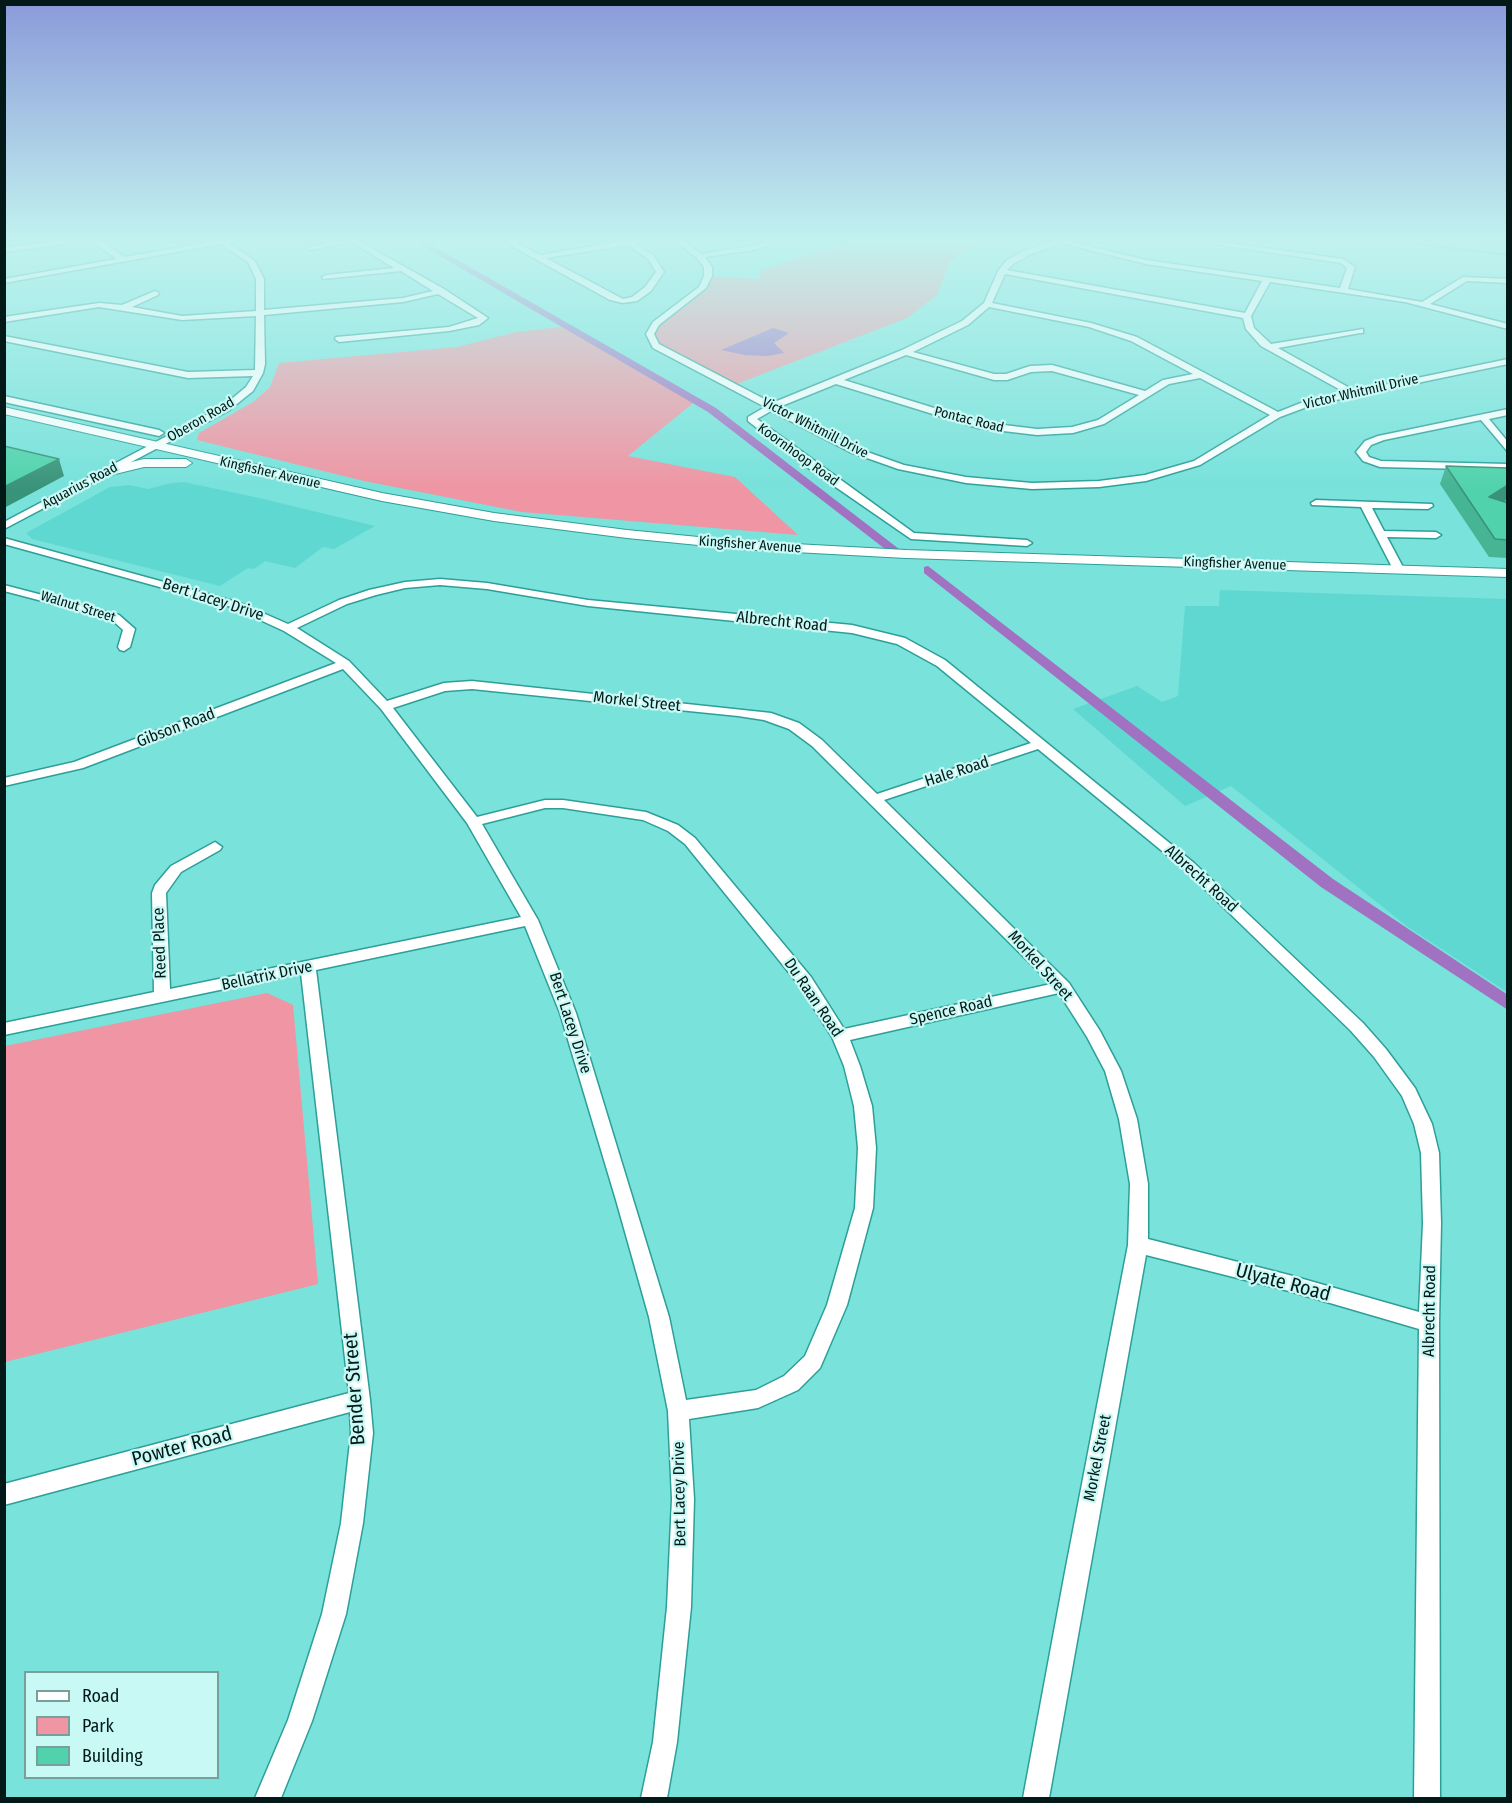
<!DOCTYPE html>
<style>
body{margin:0}
#map{position:relative;width:1512px;height:1803px;overflow:hidden;background:#78e2db;font-family:"Fira Sans Condensed",sans-serif}
canvas{display:block}
.frame{position:absolute;inset:0;border:6px solid #031918;pointer-events:none}
.legend{position:absolute;left:24px;top:1671px;width:195px;height:108px;box-sizing:border-box;background:#c8f9f5;border:2px solid #799f9d;margin:0;padding:8px 10px;list-style:none;font-size:18px;color:#031918}
.legend li{display:flex;align-items:center;gap:12px;height:30px}
.legend b{width:30px;border:2px solid #799f9d}
</style>
<div id="map">
<canvas width="1512" height="1803"></canvas>
<div class="frame"></div>
<ul class="legend">
<li><b style="height:8px;background:#fff"></b>Road</li>
<li><b style="height:16px;background:#ef95a3"></b>Park</li>
<li><b style="height:16px;background:#50d2ac"></b>Building</li>
</ul>
</div>
<script>
const ctx = document.querySelector('canvas').getContext('2d');
ctx.lineJoin = 'round';
function fillPath(path, color) {
  ctx.fillStyle = color;
  ctx.fill(path, 'evenodd');
}
function poly(rows) {
  const path = new Path2D();
  for (const r of rows) {
    path.moveTo(r[0], r[1]);
    for (let i = 2; i < r.length; i += 2) path.lineTo(r[i], r[i + 1]);
  }
  return path;
}
function trace(path, color, width, dash) {
  ctx.strokeStyle = color;
  ctx.lineWidth = width;
  ctx.lineCap = dash ? 'butt' : 'round';
  ctx.setLineDash(dash || []);
  ctx.stroke(path);
}
function label(font, color, halo, rows, align = 'center') {
  ctx.font = font + ' "Fira Sans Condensed",sans-serif';
  ctx.lineWidth = 4.5;
  ctx.setLineDash([]);
  ctx.textBaseline = 'middle';
  ctx.strokeStyle = halo;
  ctx.fillStyle = color;
  for (const [text, x, y, turn = 0] of rows) {
    ctx.save();
    ctx.translate(x, y);
    ctx.rotate((+turn || 0) * Math.PI / 180);
    ctx.textAlign = isNaN(turn) ? turn : align;
    if (halo) ctx.strokeText(text, 0, 0);
    ctx.fillText(text, 0, 0);
    ctx.restore();
  }
}
fillPath(poly([
 [184,482,259,498,375,526,334,549,323,547,295,568,265,561,254,569,248,568,220,586,32,539,26,533,110,487,129,485,148,489,171,483],
 [1220,590,1507,599,1507,992,1408,927,1231,786,1185,806,1073,709,1137,686,1162,702,1178,696,1185,606,1219,606]
]), '#5fd8d1');
fillPath(poly([
 [859,238,1000,238,970,248,950,261,937,295,907,318,729,387,657,350,651,336,657,322,703,287,712,276,759,279,760,271],
 [569,326,697,400,628,456,735,477,798,535,522,512,364,481,197,440,199,433,253,402,270,387,279,363,457,347,516,332],
 [267,993,293,1005,318,1284,5,1362,5,1046]
]), '#ef95a3');
fillPath(poly([
 [773,328,789,333,774,343,784,353,767,356,745,355,721,350]
]), '#a172c2');
fillPath(poly([
 [409,238,419,238,716,408,899,549,897,552,889,552,708,412,409,238],
 [928,566,1333,879,1508,995,1508,1010,1321,887,924,573,924,567,928,566]
]), '#a172c2');
const minor = poly([
 [77,238,101,240,124,257,216,241,213,238,248,238,229,243,255,261,264,279,264,310,403,298,433,291,401,271,323,279,322,277,326,275,394,268,355,244,345,243,311,250,307,248,345,239,357,240,444,289,488,318,479,325,449,331,339,342,335,339,336,337,449,327,478,318,438,294,403,302,264,315,265,364,263,373,253,391,228,411,4,529,4,522,222,407,246,387,253,376,188,378,4,341,4,336,188,372,255,370,256,316,182,320,99,307,4,322,4,317,99,303,122,305,155,291,159,293,158,295,132,307,182,316,256,311,256,279,248,262,221,244,4,283,4,279,117,259,95,244,86,241,4,252,4,248,77,238],
 [513,238,522,238,516,242,540,255,623,241,620,238,631,240,671,238,636,244,654,256,664,272,651,291,637,301,623,303,610,300,508,244,508,240,513,238],
 [628,245,648,259,656,272,645,287,632,297,623,299,546,258,628,245],
 [671,238,680,238,701,254,752,246,780,238,792,238,753,250,705,257,712,267,712,276,706,288,659,325,654,334,659,344,772,403,902,350,962,321,984,303,998,271,1007,260,1023,251,1053,241,1055,238,1073,238,1068,241,1146,260,1340,288,1347,268,1341,263,1173,238,1193,238,1343,259,1355,267,1348,289,1422,302,1463,277,1508,279,1508,283,1467,281,1430,304,1508,324,1508,329,1405,302,1270,282,1251,316,1254,328,1271,344,1363,329,1363,333,1360,333,1278,348,1355,391,1508,359,1508,364,1312,405,1280,417,1200,465,1146,481,1099,487,1032,489,966,483,898,469,850,452,771,411,757,419,914,533,1027,540,1032,543,1027,546,911,539,811,470,748,421,748,417,765,407,653,348,646,334,653,322,699,287,704,276,704,267,697,258,671,238],
 [1061,243,1146,264,1262,281,1245,313,1007,270,1013,264,1029,255,1061,243],
 [1005,274,1243,318,1246,329,1261,346,1346,393,1306,401,1278,412,1137,337,1091,323,992,303,1005,274],
 [989,307,1089,327,1131,341,1193,374,1163,380,1145,391,1052,365,1030,366,1006,374,994,374,913,352,968,325,989,307],
 [906,355,994,380,1007,380,1031,372,1052,371,1139,395,1098,420,1072,427,1037,429,979,422,844,380,906,355],
 [1200,378,1270,415,1194,461,1145,475,1099,481,1032,483,966,477,904,465,856,448,779,407,836,384,978,428,1037,435,1073,433,1104,424,1169,384,1200,378],
 [4,396,159,430,164,433,159,436,4,402,4,396],
 [1508,409,1508,415,1489,419,1508,442,1508,452,1481,420,1384,440,1371,445,1366,452,1369,457,1381,461,1508,464,1508,470,1380,467,1363,461,1356,452,1365,441,1378,436,1508,409],
 [1316,500,1432,504,1433,506,1428,509,1372,508,1384,531,1436,532,1441,535,1436,538,1387,537,1404,569,1402,571,1394,571,1361,507,1312,505,1311,503,1316,500],
 [4,538,240,603,288,624,339,600,369,590,405,582,440,579,487,583,588,600,852,625,905,638,945,660,1194,863,1363,1023,1386,1049,1415,1088,1432,1124,1439,1153,1441,1223,1439,1323,1440,1798,1414,1798,1419,1329,1289,1291,1146,1255,1049,1798,1023,1798,1065,1572,1128,1245,1130,1184,1119,1119,1105,1071,1087,1037,1059,993,850,1040,860,1066,872,1106,876,1148,873,1208,847,1305,820,1368,798,1390,758,1408,689,1419,694,1499,691,1607,677,1742,667,1798,641,1798,653,1742,667,1607,672,1499,668,1411,649,1317,616,1200,560,1013,525,926,316,970,370,1400,373,1433,363,1523,346,1614,312,1721,281,1798,255,1798,288,1720,322,1614,341,1523,351,1433,350,1412,4,1505,4,1484,349,1393,301,973,4,1035,4,1023,154,992,152,893,155,885,171,866,215,842,222,847,220,850,181,872,166,893,170,989,521,917,467,823,381,709,343,669,83,768,4,786,4,778,74,762,336,663,284,631,232,607,4,544,4,538],
 [440,585,487,589,588,606,852,633,897,644,937,666,1031,743,877,794,822,740,799,723,771,713,472,681,444,683,387,701,349,661,297,628,347,604,376,595,405,588,440,585],
 [472,689,738,716,764,720,789,729,812,746,1051,984,844,1029,811,977,695,838,678,825,646,812,563,800,545,800,477,817,393,708,445,691,472,689],
 [1038,749,1184,869,1351,1031,1374,1057,1402,1096,1414,1124,1421,1153,1423,1223,1419,1312,1289,1275,1148,1239,1148,1184,1137,1119,1121,1071,1100,1031,1069,983,884,800,1038,749],
 [545,808,563,808,643,820,668,831,685,844,799,985,832,1037,844,1066,854,1106,858,1148,855,1208,827,1305,805,1356,784,1376,756,1390,686,1400,669,1317,576,1013,538,920,482,824,545,808],
 [4,585,119,615,135,629,130,647,124,651,120,650,118,647,123,630,111,619,4,591,4,585]
]);
const tertiary = poly([
 [4,407,382,493,494,513,627,530,739,541,906,550,1508,569,1508,577,906,558,739,549,627,538,494,521,382,501,4,414,4,407],
 [144,459,186,459,192,463,186,467,144,467,107,476,101,472,102,469,144,459]
]);
const motorway = poly([
 [1401,238,1442,238,1508,246,1508,254,1408,242,1401,238]
]);
trace(minor, '#2d9f99', 3);
trace(tertiary, '#2d9f99', 2);
trace(motorway, '#499d98', 4);
fillPath(minor, '#fff');
fillPath(tertiary, '#fff');
fillPath(motorway, '#6fe4dd');
fillPath(poly([
 [1446,466,1503,502,1508,503,1508,558,1489,557,1440,484]
]), '#45b594');
fillPath(poly([
 [59,459,64,476,4,508,4,487],
 [1508,485,1508,499,1482,515,1489,497]
]), '#389378');
const building = poly([
 [4,446,59,459,4,487,4,446],
 [1446,466,1508,468,1508,485,1489,497,1508,503,1508,540,1495,539,1446,466]
]);
fillPath(building, '#50d2ac');
trace(building, '#389378', 1.5);
const sky = ctx.createLinearGradient(0, 0, 0, 490);
sky.addColorStop(0, '#8b9ad9');
sky.addColorStop(0.49, '#c2f2ef');
sky.addColorStop(1, '#c2f2ef00');
ctx.fillStyle = sky;
ctx.fillRect(0, 0, 1512, 490);
label('14px', '#031918', '#c8f9f5', [
 ["Victor Whitmill Drive",1361,392,-13],
 ["Oberon Road",201,420,-30],
 ["Pontac Road",969,420,14],
 ["Victor Whitmill Drive",815,428,27],
 ["Koornhoop Road",798,455,36],
 ["Kingfisher Avenue",270,473,13],
 ["Aquarius Road",80,486,-28],
 ["Kingfisher Avenue",750,545,4],
 ["Kingfisher Avenue",1235,564,2],
 ["Walnut Street",78,607,17]
]);
label('16px', '#031918', '#c8f9f5', [
 ["Bert Lacey Drive",213,600,18],
 ["Albrecht Road",782,622,6],
 ["Morkel Street",637,702,6],
 ["Gibson Road",176,728,-21],
 ["Hale Road",957,772,-18],
 ["Albrecht Road",1201,879,42],
 ["Reed Place",160,943,-92],
 ["Morkel Street",1040,966,48],
 ["Bellatrix Drive",267,976,-12],
 ["Du Raan Road",813,998,56],
 ["Spence Road",951,1011,-13],
 ["Bert Lacey Drive",570,1023,72],
 ["Albrecht Road",1430,1311,-89],
 ["Morkel Street",1098,1458,-79],
 ["Bert Lacey Drive",680,1494,-91]
]);
label('20px', '#031918', '#c8f9f5', [
 ["Ulyate Road",1283,1283,15],
 ["Bender Street",355,1389,-94],
 ["Powter Road",182,1447,-15]
]);
</script>
